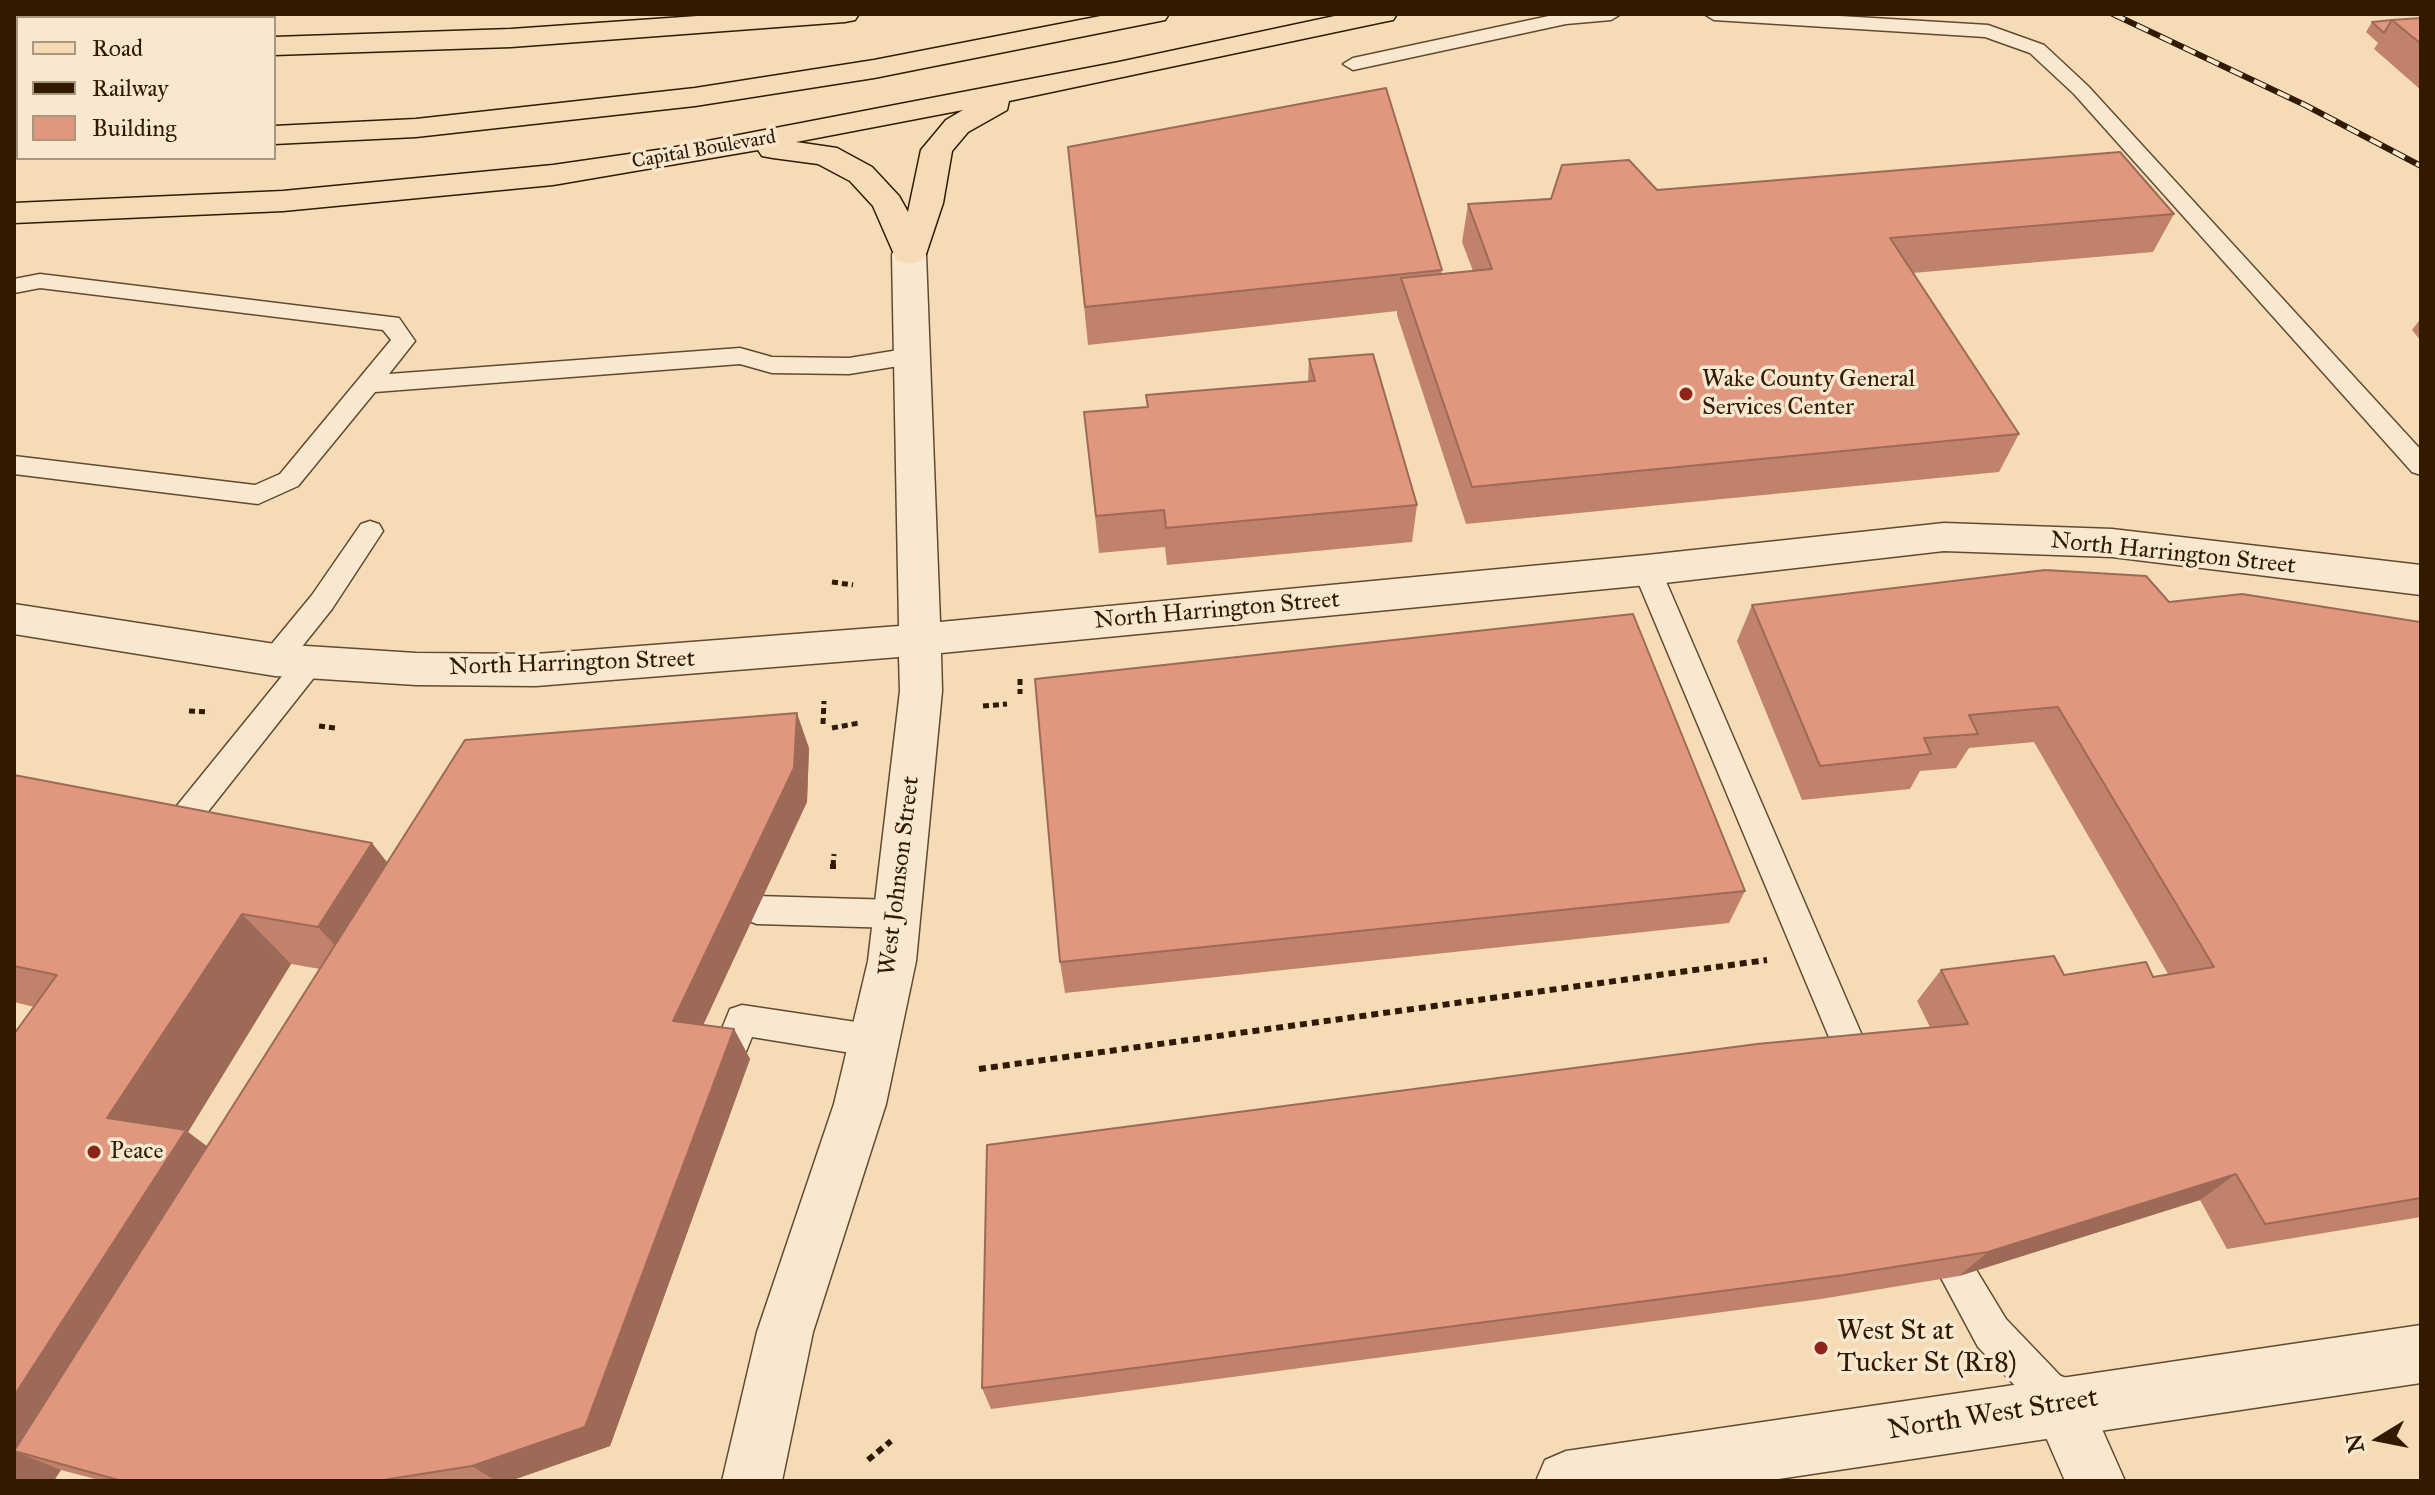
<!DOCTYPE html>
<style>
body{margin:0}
#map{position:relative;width:2435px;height:1495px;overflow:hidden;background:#f5dcb6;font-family:"IM FELL Great Primer",serif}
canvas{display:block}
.frame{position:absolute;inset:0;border:16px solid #321a00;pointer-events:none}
.legend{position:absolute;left:16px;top:16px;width:260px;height:144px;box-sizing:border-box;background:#f8e8d0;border:2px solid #a9967d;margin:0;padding:10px 14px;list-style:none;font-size:24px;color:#321a00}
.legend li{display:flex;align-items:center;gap:16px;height:40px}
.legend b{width:40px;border:2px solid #a9967d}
.north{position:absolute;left:2339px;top:1399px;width:80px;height:80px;-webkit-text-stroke:6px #f8e8d0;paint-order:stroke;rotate:260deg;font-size:22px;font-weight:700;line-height:32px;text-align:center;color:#321a00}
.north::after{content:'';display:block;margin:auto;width:28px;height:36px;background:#321a00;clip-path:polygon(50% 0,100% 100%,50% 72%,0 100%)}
</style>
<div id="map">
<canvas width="2435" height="1495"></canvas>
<div class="frame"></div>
<ul class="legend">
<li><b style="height:10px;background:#f5dcb6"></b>Road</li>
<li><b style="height:10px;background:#321a00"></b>Railway</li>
<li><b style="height:22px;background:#e0977e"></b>Building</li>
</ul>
<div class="north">N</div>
</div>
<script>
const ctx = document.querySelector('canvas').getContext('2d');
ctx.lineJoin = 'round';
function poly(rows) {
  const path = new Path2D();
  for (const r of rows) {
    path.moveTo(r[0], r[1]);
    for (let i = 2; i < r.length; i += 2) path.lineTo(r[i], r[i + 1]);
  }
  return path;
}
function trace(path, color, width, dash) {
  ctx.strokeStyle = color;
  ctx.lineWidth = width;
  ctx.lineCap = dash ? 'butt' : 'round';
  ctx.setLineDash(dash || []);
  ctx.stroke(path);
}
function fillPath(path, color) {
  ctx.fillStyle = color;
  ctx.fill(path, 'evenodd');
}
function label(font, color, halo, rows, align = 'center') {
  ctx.font = font + ' "IM FELL Great Primer",serif';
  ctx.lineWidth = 7;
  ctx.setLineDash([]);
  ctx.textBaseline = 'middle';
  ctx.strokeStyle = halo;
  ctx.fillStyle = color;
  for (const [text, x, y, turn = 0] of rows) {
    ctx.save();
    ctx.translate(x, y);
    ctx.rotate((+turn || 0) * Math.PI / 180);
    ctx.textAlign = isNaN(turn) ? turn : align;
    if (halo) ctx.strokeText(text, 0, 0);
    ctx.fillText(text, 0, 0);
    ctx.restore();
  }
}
const service = poly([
 [1558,14,1621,14,1611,20,1566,24,1353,70,1343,64,1353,58,1558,14],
 [1704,14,1807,14,1988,25,2044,45,2088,86,2421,450,2421,475,2412,472,2074,94,2030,53,1985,37,1714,20,1704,14],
 [40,274,399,318,415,341,389,374,740,348,772,357,849,358,911,348,923,356,911,364,849,374,772,373,740,364,375,392,298,486,258,504,14,474,14,456,255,485,280,474,391,340,383,330,40,288,14,293,14,279,40,274],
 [370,521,379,524,383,531,332,609,285,668,275,671,265,668,261,660,265,652,312,595,361,524,370,521],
 [1647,560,1657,563,1661,570,1873,1061,1868,1072,1856,1077,1844,1072,1839,1061,1633,570,1637,563,1647,560],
 [310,651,320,654,324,662,320,670,180,847,169,851,158,847,153,838,158,829,300,654,310,651],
 [757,896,896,900,907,904,912,914,907,924,896,928,757,924,746,920,741,910,746,900,757,896],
 [742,1005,876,1025,888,1030,893,1041,888,1052,876,1057,752,1037,733,1083,721,1088,709,1083,704,1072,730,1009,742,1005],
 [1959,1257,1972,1263,2006,1319,2075,1391,2081,1405,2075,1419,2061,1425,2047,1419,1978,1347,1940,1276,1946,1263,1959,1257]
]);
const minor = poly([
 [2061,1376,2082,1384,2125,1481,2065,1481,2032,1405,2040,1384,2061,1376]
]);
const tertiary = poly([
 [909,244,921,247,926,254,940,622,1647,555,1944,523,2112,529,2421,565,2421,595,2112,557,1944,551,1647,585,941,653,942,691,916,961,886,1104,813,1332,782,1481,722,1481,757,1332,834,1104,868,961,900,691,899,657,536,686,416,685,275,676,14,634,14,604,275,644,416,653,536,654,899,626,892,254,897,247,909,244],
 [2421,1325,2421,1383,1765,1481,1536,1481,1545,1460,1566,1451,2421,1325]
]);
const secondary = poly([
 [67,14,97,14,94,18,64,18,67,14],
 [148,14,177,14,174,18,145,18,148,14],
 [18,60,18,80,14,81,14,61,18,60]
]);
const primary = poly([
 [726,14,859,14,855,20,845,22,511,47,274,55,274,37,511,29,726,14],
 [1111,14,1169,14,1165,20,1155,22,874,78,695,106,416,137,274,144,274,126,416,119,695,88,874,60,1111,14],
 [1344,14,1397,14,1393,20,1383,22,1009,101,1007,110,968,132,952,151,943,203,926,254,921,261,909,264,897,261,873,206,850,181,818,164,773,158,762,156,758,150,553,185,283,211,14,223,14,203,283,191,553,165,671,148,1119,62,1344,14],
 [963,110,946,120,921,150,908,212,899,196,872,167,837,148,796,142,963,110],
 [14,45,18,45,18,63,14,63,14,45],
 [14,137,18,137,18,155,14,155,14,137]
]);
trace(service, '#634a2e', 3);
trace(minor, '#634a2e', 3);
trace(tertiary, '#634a2e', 3);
trace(secondary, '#321a00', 3);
trace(primary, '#321a00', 3);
trace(poly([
 [832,582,853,585],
 [1020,679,1020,694],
 [983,706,1007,704],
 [189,711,209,712],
 [823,724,824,701],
 [319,726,335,728],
 [832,728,859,723],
 [833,866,834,854]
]), '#321a00', 5, [6, 4]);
trace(poly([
 [833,869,833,864],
 [979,1069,1767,960],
 [868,1460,891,1441]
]), '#321a00', 6, [7, 5]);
fillPath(service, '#f8e8d0');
fillPath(minor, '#f8e8d0');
fillPath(tertiary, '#f8e8d0');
fillPath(secondary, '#f8e8d0');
fillPath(primary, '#f5dcb6');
const rail = poly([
 [2113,14,2305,105,2421,166]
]);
trace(rail, '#321a00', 6);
trace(rail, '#f8e8d0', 4, [13]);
fillPath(poly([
 [2421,18,2421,90,2374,49,2378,43,2366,32,2372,22],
 [1068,147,1442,270,1441,274,1473,271,1462,242,1468,204,1657,190,2174,214,2153,252,1913,273,2019,434,1999,472,1466,524,1397,315,1397,311,1088,345],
 [2421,318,2421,341,2412,330],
 [1309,359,1417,505,1412,542,1167,565,1165,547,1099,553,1084,412,1147,407,1146,395,1308,382],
 [2169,602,2421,623,2421,1217,2227,1249,2200,1200,1959,1276,1821,1299,991,1409,982,1388,1930,1027,1917,1001,1941,970,2064,975,2153,977,2168,974,2034,742,1969,748,1956,768,1920,771,1910,789,1802,800,1737,641,1752,605],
 [809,748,807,802,703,1025,734,1029,750,1059,610,1446,510,1481,103,1481,61,1470,14,1481,34,1007,14,1002,14,775,387,863],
 [291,964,320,969,207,1147,188,1132],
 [1745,891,1729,923,1065,993,1060,962]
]), '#c1826c');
fillPath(poly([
 [797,713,809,748,807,802,691,1051,673,1021],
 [372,843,413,895,364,977,318,927],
 [242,914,291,964,188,1132,243,1173,14,1451,14,1396,107,1118],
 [734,1029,750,1059,610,1446,510,1481,496,1481,472,1466],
 [2236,1174,2200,1200,1959,1276,1988,1252],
 [14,1451,61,1470,54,1481,14,1481]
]), '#9d6a58');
const building = poly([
 [2421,18,2421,44,2392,20,2421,18],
 [2392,20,2384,33,2372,22,2392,20],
 [1386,88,1442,270,1085,307,1068,147,1386,88],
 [2120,152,2174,214,1890,238,2019,434,1472,487,1401,278,1492,269,1468,204,1551,199,1562,165,1629,160,1657,190,2120,152],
 [1373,354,1417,505,1166,528,1164,510,1096,516,1084,412,1148,407,1146,395,1315,381,1309,359,1373,354],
 [2045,570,2146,576,2169,602,2242,594,2420,622,2421,623,2421,1198,2265,1224,2236,1174,1988,1252,1844,1275,982,1388,987,1145,1757,1044,1968,1024,1941,970,2054,956,2064,975,2146,962,2153,977,2214,967,2058,707,1969,715,1978,734,1924,738,1931,754,1820,766,1752,605,2045,570],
 [1633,614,1745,891,1060,962,1035,679,1633,614],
 [797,713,794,768,673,1021,734,1029,585,1427,472,1466,377,1481,122,1481,14,1451,465,740,797,713],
 [14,775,372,843,318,927,242,914,107,1118,186,1130,14,1396,14,1034,57,975,14,966,14,775]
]);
fillPath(building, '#e0977e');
trace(building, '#9d6a58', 2);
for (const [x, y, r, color] of [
 [1686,394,8,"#8f2418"],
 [94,1152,8,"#8f2418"],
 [1821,1348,8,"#8f2418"]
]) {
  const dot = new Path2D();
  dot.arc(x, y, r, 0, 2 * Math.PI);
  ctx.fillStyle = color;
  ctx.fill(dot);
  trace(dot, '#f8e8d0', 3);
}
label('20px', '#321a00', '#f8e8d0', [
 ["Capital Boulevard",704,150,-10]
]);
label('24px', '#321a00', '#f8e8d0', [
 ["Wake County General",1702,380],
 ["Services Center",1702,408],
 ["Peace",110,1152]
], 'left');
label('24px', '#321a00', '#f8e8d0', [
 ["North Harrington Street",2173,554,6],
 ["North Harrington Street",1217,611,-5],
 ["North Harrington Street",572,664,-2],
 ["West Johnson Street",900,876,-83]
]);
label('28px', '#321a00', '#f8e8d0', [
 ["West St at",1837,1332],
 ["Tucker St (R18)",1837,1364]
], 'left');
label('28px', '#321a00', '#f8e8d0', [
 ["North West Street",1993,1415,-9]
]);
</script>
